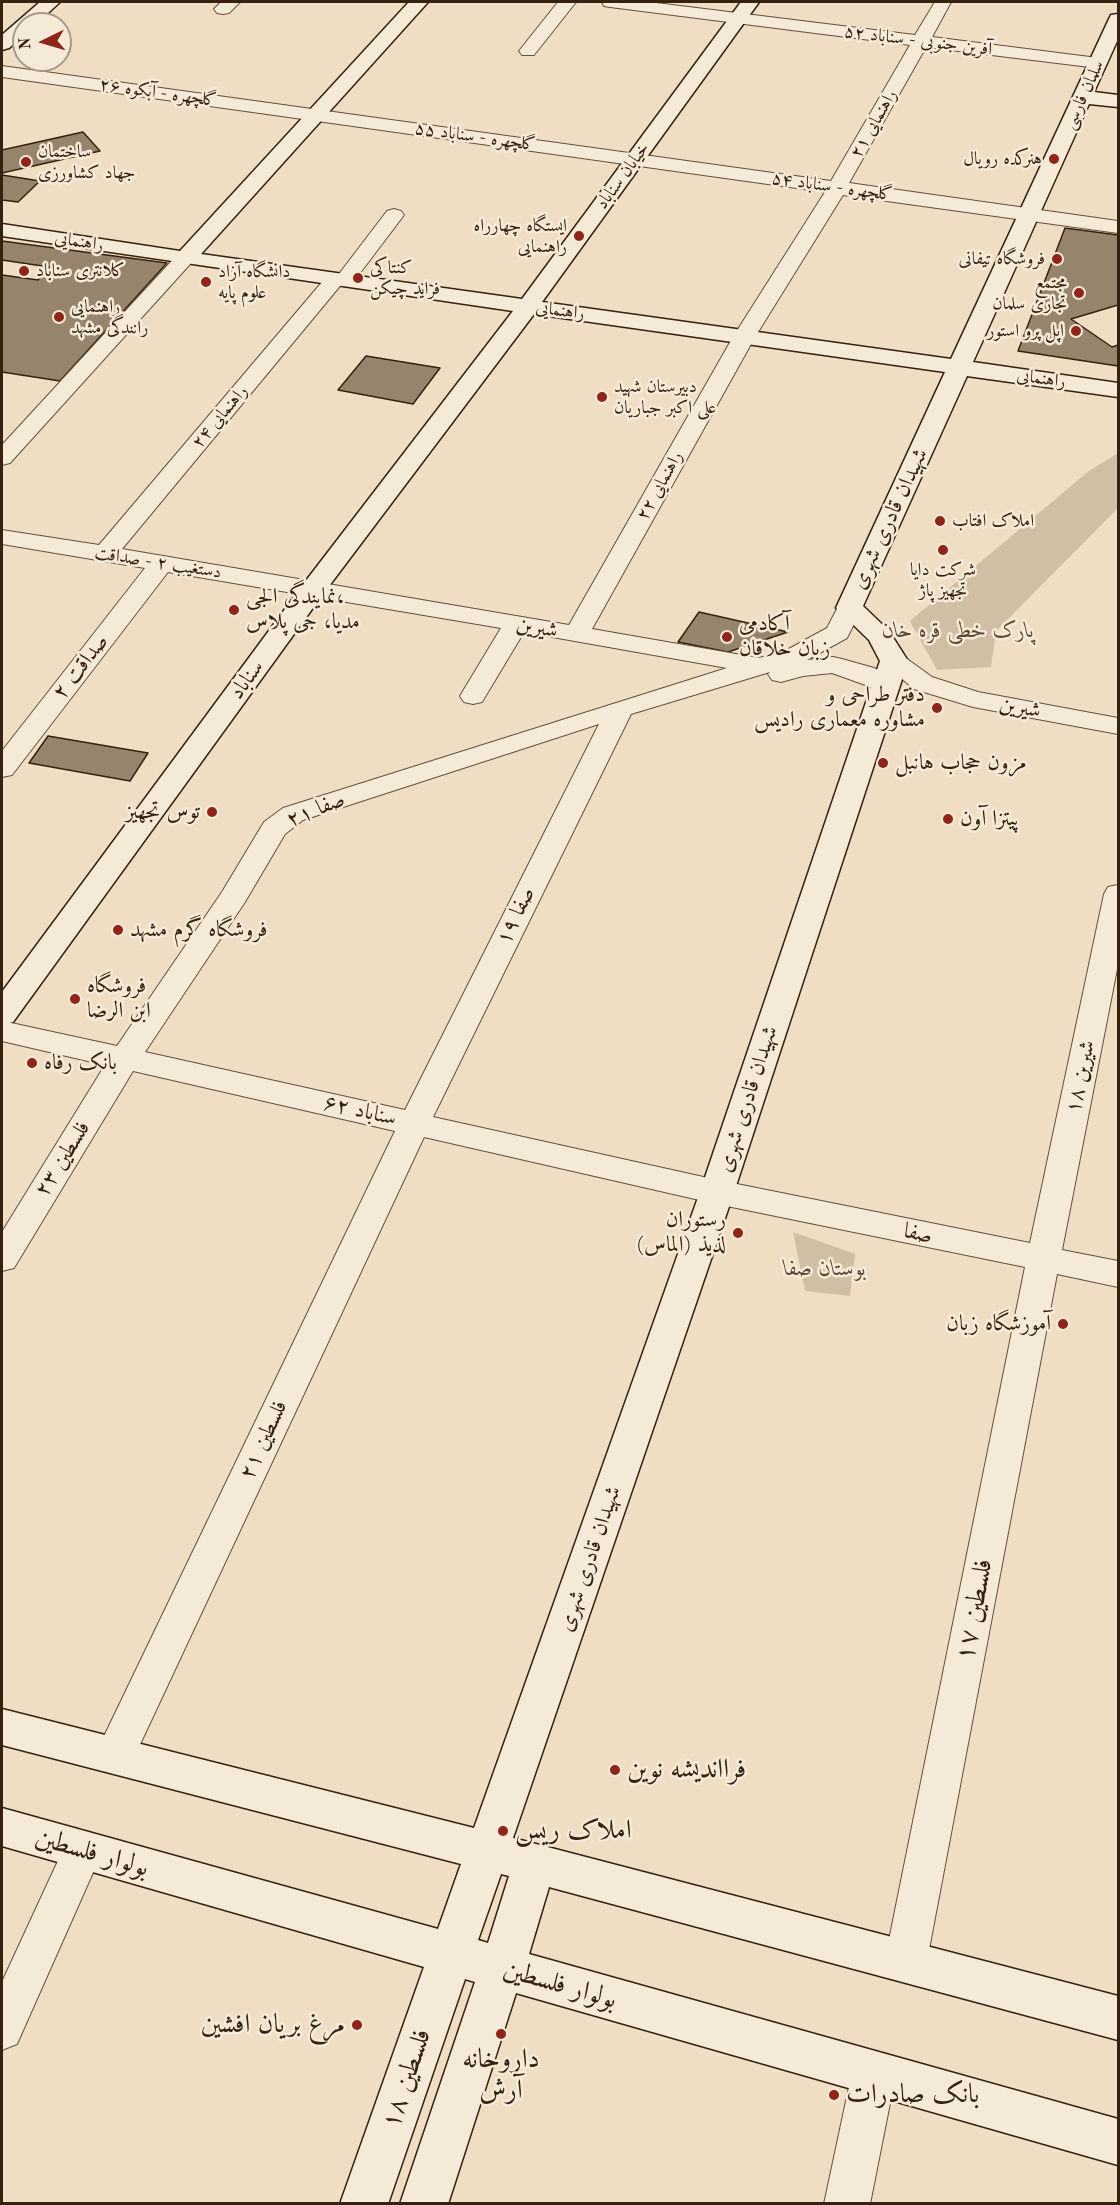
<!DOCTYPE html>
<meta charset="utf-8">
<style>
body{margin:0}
#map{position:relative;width:1120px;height:2205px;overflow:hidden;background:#efdec3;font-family:"Old Standard TT",serif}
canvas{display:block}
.frame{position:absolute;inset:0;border:3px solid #362210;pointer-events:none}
.north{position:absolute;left:12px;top:12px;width:60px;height:60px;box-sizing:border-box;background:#f5ead8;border:2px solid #a99a88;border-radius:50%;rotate:265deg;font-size:16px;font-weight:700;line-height:24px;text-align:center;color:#362210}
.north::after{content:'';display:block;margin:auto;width:21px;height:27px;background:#8f2418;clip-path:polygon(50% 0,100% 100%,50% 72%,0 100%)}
</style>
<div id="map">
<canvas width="1120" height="2205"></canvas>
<div class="frame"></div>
<div class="north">N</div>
</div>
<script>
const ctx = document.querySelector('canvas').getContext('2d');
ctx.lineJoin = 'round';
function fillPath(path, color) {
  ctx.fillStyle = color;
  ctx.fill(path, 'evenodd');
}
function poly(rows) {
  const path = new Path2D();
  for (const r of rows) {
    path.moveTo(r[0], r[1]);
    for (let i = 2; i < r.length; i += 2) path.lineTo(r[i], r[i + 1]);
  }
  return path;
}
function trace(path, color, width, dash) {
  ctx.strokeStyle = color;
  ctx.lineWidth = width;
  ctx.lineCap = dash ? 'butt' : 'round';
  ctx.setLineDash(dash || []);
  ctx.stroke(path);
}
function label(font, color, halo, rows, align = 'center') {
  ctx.font = font + ' "Old Standard TT",Amiri,serif';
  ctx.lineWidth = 5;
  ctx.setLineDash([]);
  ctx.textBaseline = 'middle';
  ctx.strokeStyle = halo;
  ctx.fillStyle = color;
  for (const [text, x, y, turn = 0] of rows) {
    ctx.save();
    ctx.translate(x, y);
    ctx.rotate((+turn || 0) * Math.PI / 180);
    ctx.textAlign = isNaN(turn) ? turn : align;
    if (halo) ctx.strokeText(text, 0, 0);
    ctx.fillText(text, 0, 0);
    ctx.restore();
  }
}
fillPath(poly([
 [1118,453,1118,508,996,631,991,667,937,670,910,621,1089,471],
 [793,1232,855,1254,850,1296,805,1291]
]), '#d0bea5');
const building = poly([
 [83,132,100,151,2,173,2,150,83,132],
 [2,175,40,181,18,202,2,200,2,175],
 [1065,228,1118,235,1118,366,1018,351,1065,228],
 [2,241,167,263,60,381,2,372,2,241],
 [2,260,49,267,38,280,2,275,2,260],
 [1118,305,1118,345,1112,347,1071,319,1118,305],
 [366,356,440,368,413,404,338,390,366,356],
 [699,612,788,632,728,652,678,642,699,612],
 [48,736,148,753,130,781,29,763,48,736]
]);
fillPath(building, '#96846d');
trace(building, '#362210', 1.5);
const street = poly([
 [221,2,240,2,229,13,223,14,217,13,214,9,221,2],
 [558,2,576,2,534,55,522,55,519,51,558,2],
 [602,2,648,2,915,35,935,2,951,2,932,37,1098,58,1104,59,1107,63,1104,67,1098,68,926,47,849,183,1118,221,1118,233,843,195,755,337,592,629,759,658,785,651,827,628,840,603,849,600,858,603,862,608,847,638,807,660,833,657,842,659,874,668,894,678,898,684,894,690,885,692,832,673,803,676,781,682,772,680,768,674,770,672,631,714,433,1117,717,1180,1030,1243,1104,894,1108,887,1118,885,1118,964,1062,1250,1118,1261,1118,1287,1057,1274,927,1960,921,1974,906,1980,891,1974,885,1960,1025,1267,717,1204,424,1137,129,1768,115,1773,101,1768,95,1755,395,1131,133,1071,14,1268,2,1271,2,1232,105,1065,2,1041,2,1021,117,1046,222,892,264,822,283,808,727,668,524,632,482,702,473,704,464,702,460,696,501,628,168,572,12,775,2,777,2,751,145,568,2,544,2,530,99,545,328,275,339,274,387,211,394,209,401,211,404,215,351,285,340,286,122,549,569,625,733,337,825,192,2,77,2,66,831,181,910,45,610,7,604,6,602,2],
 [599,724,405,1110,145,1052,245,902,285,834,303,820,599,724],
 [185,252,192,254,195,258,192,262,10,463,2,465,2,445,178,254,185,252],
 [894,653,903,656,932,677,978,692,1118,718,1118,734,973,707,914,689,881,661,885,656,894,653],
 [83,1831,97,1837,103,1850,17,2044,2,2050,2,1982,69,1837,83,1831],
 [874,2051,889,2058,896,2073,870,2204,824,2204,852,2073,859,2058,874,2051]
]);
const secondary = poly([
 [40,2,60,2,36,24,24,24,24,35,9,48,2,50,2,35,40,2],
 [409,2,428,2,201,254,522,299,741,2,759,2,542,302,951,359,1109,19,1111,15,1118,14,1118,39,1094,92,1118,95,1118,107,1089,104,973,362,1118,383,1118,397,967,376,863,606,889,631,908,661,734,1192,513,1838,1118,1996,1118,2040,549,1887,529,1954,1118,2119,1118,2165,516,1993,448,2204,400,2204,475,1982,465,1979,388,2204,340,2204,424,1967,2,1846,2,1808,438,1929,461,1864,2,1745,2,1709,474,1828,700,1192,880,661,869,640,836,608,945,372,534,314,323,594,13,1022,2,1025,2,992,305,582,513,311,2,236,2,224,180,251,409,2],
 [501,1874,509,1876,488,1943,478,1940,501,1874]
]);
trace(street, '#64513d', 2);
trace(secondary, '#362210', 3);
fillPath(street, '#f5ead8');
fillPath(secondary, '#f5ead8');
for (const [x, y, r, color] of [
 [1054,159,6,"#8f2418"],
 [26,162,6,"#8f2418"],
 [579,236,6,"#8f2418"],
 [1057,259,6,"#8f2418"],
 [24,271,6,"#8f2418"],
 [358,278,6,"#8f2418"],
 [206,282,6,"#8f2418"],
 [1079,293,6,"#8f2418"],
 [59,317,6,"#8f2418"],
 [1076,331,6,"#8f2418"],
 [602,397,6,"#8f2418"],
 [940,521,6,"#8f2418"],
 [943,550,6,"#8f2418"],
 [234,610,6,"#8f2418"],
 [727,637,6,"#8f2418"],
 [937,708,6,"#8f2418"],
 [883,763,6,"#8f2418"],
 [212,812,6,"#8f2418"],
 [948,819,6,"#8f2418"],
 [118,930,6,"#8f2418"],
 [75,999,6,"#8f2418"],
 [32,1063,6,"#8f2418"],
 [738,1233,6,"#8f2418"],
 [1063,1324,6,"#8f2418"],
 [615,1770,6,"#8f2418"],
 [503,1831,6,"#8f2418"],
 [357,2025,6,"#8f2418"],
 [501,2034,6,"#8f2418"],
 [834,2095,6,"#8f2418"]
]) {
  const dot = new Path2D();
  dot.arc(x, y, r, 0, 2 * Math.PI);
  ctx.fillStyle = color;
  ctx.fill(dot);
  trace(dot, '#f5ead8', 2);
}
label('18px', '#362210', '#f5ead8', [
 ["آفرین جنوبی - سناباد ۵۲",918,41,7],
 ["گلچهره - آبکوه ۲۶",158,93,8],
 ["سلمان فارسی",1084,95,-65],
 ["راهنمایی ۲۱",874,124,-60],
 ["گلچهره - سناباد ۵۵",475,137,8],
 ["خیابان سناباد",623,176,-54],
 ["گلچهره - سناباد ۵۴",832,187,8],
 ["راهنمایی",79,242,9],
 ["راهنمایی",560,311,8],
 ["راهنمایی",1041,379,8],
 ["راهنمایی ۲۴",220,417,-50],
 ["راهنمایی ۲۲",660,486,-61],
 ["دستغیب ۲ - صداقت",158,563,9]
]);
label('18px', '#362210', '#f5ead8', [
 ["ساختمان",38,152],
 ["جهاد کشاورزی",38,173],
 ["هنرکده رویال",1042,159,"right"],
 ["ایستگاه چهارراه",567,226,"right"],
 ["راهنمایی",567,247,"right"],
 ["فروشگاه تیفانی",1045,259,"right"],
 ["کنتاکی",370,268],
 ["فراید چیکن",370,289],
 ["کلانتری سناباد",36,271],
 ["دانشگاه آزاد",218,272],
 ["علوم پایه",218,293],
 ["مجتمع",1067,283,"right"],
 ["تجاری سلمان",1067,304,"right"],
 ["راهنمایی",71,307],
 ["رانندگی مشهد",71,328],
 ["اپل پرو استور",1064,331,"right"],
 ["دبیرستان شهید",614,387],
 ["علی اکبر جباریان",614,408],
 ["املاک افتاب",952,521],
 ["شرکت دایا",943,570,"center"],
 ["تجهیز پاژ",943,591,"center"]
], 'left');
label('22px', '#362210', '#f5ead8', [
 ["شهیدان قادری شهری",890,519,-65],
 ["شیرین",537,628,10],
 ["صداقت ۲",81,667,-52],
 ["سناباد",247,680,-54],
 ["شیرین",1020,708,10],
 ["صفا ۲۱",316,810,-22],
 ["صفا ۱۹",516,916,-64],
 ["شیرین ۱۸",1081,1077,-78],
 ["شهیدان قادری شهری",748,1099,-72],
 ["سناباد ۶۲",360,1111,13],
 ["فلسطین ۲۳",63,1159,-58],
 ["صفا",918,1234,12],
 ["فلسطین ۲۱",264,1440,-65],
 ["شهیدان قادری شهری",590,1559,-71]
]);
label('22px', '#362210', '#f5ead8', [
 ["نمایندگی الجی،",246,597],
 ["مدیا، جی پلاس",246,622],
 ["آکادمی",739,624],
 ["زبان خلاقان",739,649],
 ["دفتر طراحی و",925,695,"right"],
 ["مشاوره معماری رادیس",925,720,"right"],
 ["مزون حجاب هانبل",895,763],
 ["توس تجهیز",200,812,"right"],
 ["پیتزا آون",960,819],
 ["فروشگاه گرم مشهد",130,930],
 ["فروشگاه",87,986],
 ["ابن الرضا",87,1011],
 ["بانک رفاه",44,1063],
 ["رستوران",726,1220,"right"],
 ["لذیذ (الماس)",726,1245,"right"],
 ["آموزشگاه زبان",1051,1324,"right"]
], 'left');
label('italic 22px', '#5c4935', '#f5ead8', [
 ["پارک خطی قره خان",958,631],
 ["بوستان صفا",825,1269]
]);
label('27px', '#362210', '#f5ead8', [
 ["فلسطین ۱۷",975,1610,-79],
 ["بولوار فلسطین",92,1853,16],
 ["بولوار فلسطین",560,1985,16],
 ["فلسطین ۱۸",407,2079,-71]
]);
label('27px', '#362210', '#f5ead8', [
 ["فرااندیشه نوین",627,1770],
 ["املاک ریس",515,1831],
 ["مرغ بریان افشین",345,2025,"right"],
 ["داروخانه",501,2060,"center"],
 ["آرش",501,2091,"center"],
 ["بانک صادرات",846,2095]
], 'left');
</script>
